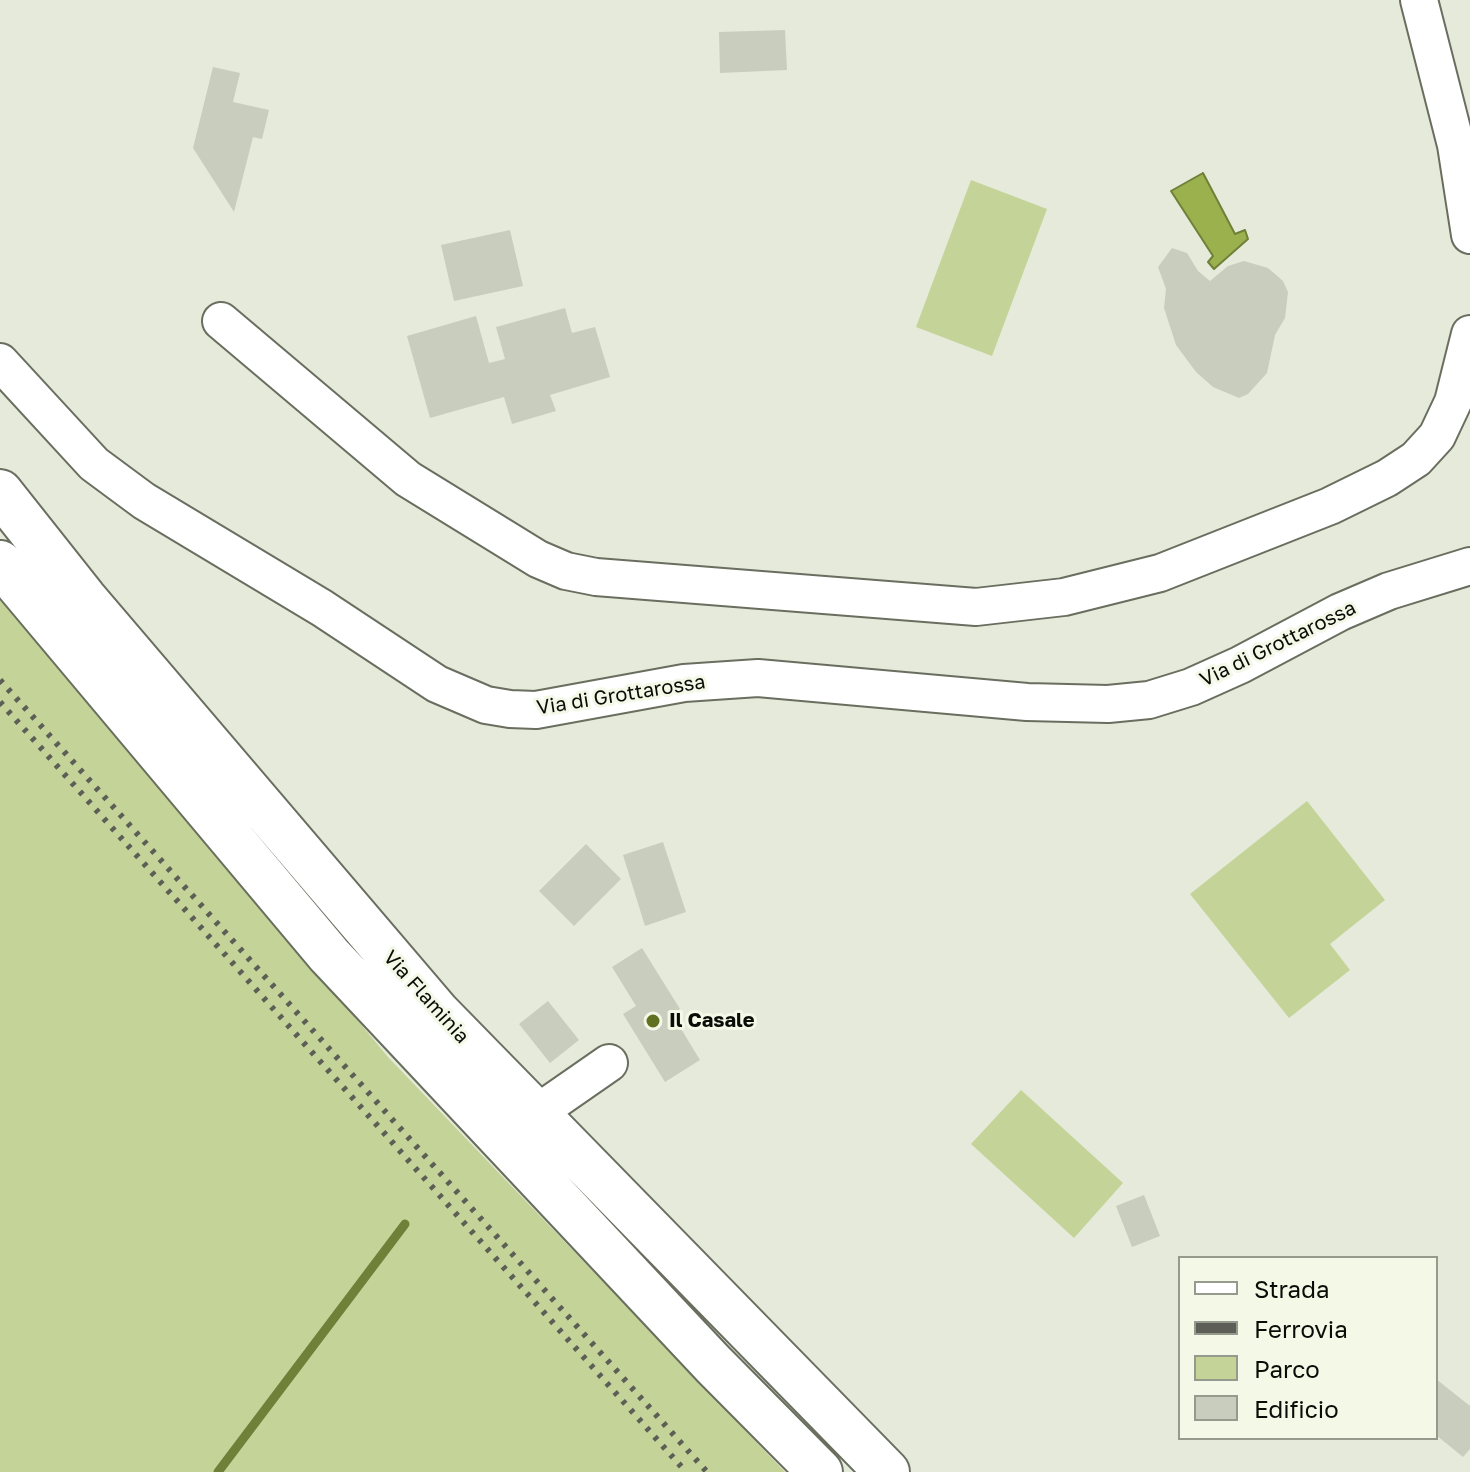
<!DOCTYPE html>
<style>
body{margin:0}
#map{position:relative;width:1470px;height:1472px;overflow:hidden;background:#e5eada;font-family:"Golos Text",sans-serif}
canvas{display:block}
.legend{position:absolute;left:1178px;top:1256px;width:260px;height:184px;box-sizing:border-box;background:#f3f8e7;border:2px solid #969a8d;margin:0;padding:10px 14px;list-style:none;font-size:24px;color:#0b0c07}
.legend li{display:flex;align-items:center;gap:16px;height:40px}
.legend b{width:40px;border:2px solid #969a8d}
</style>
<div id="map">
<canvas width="1470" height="1472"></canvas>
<ul class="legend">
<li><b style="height:10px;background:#fff"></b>Strada</li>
<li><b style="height:10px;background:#5d5f56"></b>Ferrovia</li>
<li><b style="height:22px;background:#c4d498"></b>Parco</li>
<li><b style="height:22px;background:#c9cdbd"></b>Edificio</li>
</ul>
</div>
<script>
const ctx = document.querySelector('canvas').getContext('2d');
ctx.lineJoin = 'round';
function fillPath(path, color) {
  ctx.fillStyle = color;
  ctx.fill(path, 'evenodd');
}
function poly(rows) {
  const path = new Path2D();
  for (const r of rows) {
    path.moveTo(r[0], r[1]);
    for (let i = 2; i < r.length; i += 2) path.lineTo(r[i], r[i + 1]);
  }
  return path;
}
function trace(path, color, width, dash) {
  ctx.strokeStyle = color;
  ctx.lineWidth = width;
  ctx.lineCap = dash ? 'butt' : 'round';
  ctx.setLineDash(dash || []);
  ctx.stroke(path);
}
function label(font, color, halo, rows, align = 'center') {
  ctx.font = font + ' "Golos Text",sans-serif';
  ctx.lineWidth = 6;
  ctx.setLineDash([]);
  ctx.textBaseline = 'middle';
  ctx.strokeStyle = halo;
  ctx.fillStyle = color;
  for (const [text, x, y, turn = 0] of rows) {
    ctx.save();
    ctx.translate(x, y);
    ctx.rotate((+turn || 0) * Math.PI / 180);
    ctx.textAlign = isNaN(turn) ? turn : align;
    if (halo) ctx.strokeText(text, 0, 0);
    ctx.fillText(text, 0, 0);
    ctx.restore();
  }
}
fillPath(poly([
 [971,180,1047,209,992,356,916,327],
 [0,590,388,1057,785,1472,0,1472],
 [1307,801,1385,900,1330,944,1350,970,1289,1018,1190,894],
 [1021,1090,1123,1183,1074,1238,971,1144]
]), '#c4d498');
const water = poly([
 [1203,173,1235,234,1245,230,1248,239,1214,269,1208,262,1213,256,1171,191,1203,173]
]);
fillPath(water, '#9ab14d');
trace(water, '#6f8038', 2);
trace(poly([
 [218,1472,405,1224]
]), '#6f8038', 9);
fillPath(poly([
 [785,30,787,70,720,73,719,32],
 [213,67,240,73,233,102,269,110,262,139,253,137,234,212,193,148],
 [510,230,523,286,454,301,441,245],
 [1172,248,1187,253,1198,271,1210,281,1228,266,1244,261,1268,268,1283,281,1288,292,1285,318,1275,335,1267,373,1248,394,1239,398,1213,387,1196,372,1176,345,1164,308,1166,289,1158,267],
 [565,308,572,333,595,327,610,377,550,395,556,411,512,424,504,397,430,418,407,336,476,316,489,363,505,359,496,327],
 [663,842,686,912,645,926,623,855],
 [586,844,621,879,574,926,539,891],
 [642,948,680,1009,672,1014,700,1060,665,1082,623,1014,636,1006,612,967],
 [548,1001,579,1040,550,1063,519,1024],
 [1144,1195,1160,1236,1132,1247,1116,1206],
 [1436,1379,1470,1406,1470,1449,1463,1457,1436,1435]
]), '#c9cdbd');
const minor = poly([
 [1419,0,1456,145,1470,235],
 [221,321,408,479,538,559,566,571,596,577,976,607,1064,597,1160,573,1330,506,1387,478,1416,459,1437,436,1453,402,1470,334],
 [0,362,94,464,144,501,322,608,437,684,486,705,510,709,536,710,684,683,758,678,1027,702,1108,704,1149,700,1191,687,1240,665,1340,612,1389,591,1470,566],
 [537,1113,609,1063]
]);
const highway = poly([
 [0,492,84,598,438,1013,887,1472],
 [0,563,329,955,713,1364,820,1472]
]);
trace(minor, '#696e5f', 40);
trace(highway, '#696e5f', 48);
trace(minor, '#fff', 36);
trace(highway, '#fff', 44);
trace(poly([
 [0,680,707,1472],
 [0,702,686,1472]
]), '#5d5f56', 6, [4, 8]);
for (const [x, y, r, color] of [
 [653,1021,8,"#60721f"]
]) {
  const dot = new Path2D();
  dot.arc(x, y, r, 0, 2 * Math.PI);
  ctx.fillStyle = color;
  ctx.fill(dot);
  trace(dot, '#f3f8e7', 3);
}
label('20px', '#0b0c07', '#f3f8e7', [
 ["Via di Grottarossa",1278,644,-26],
 ["Via di Grottarossa",621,695,-9],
 ["Via Flaminia",426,997,48]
]);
label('bold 20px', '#0b0c07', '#f3f8e7', [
 ["Il Casale",669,1021]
], 'left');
</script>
